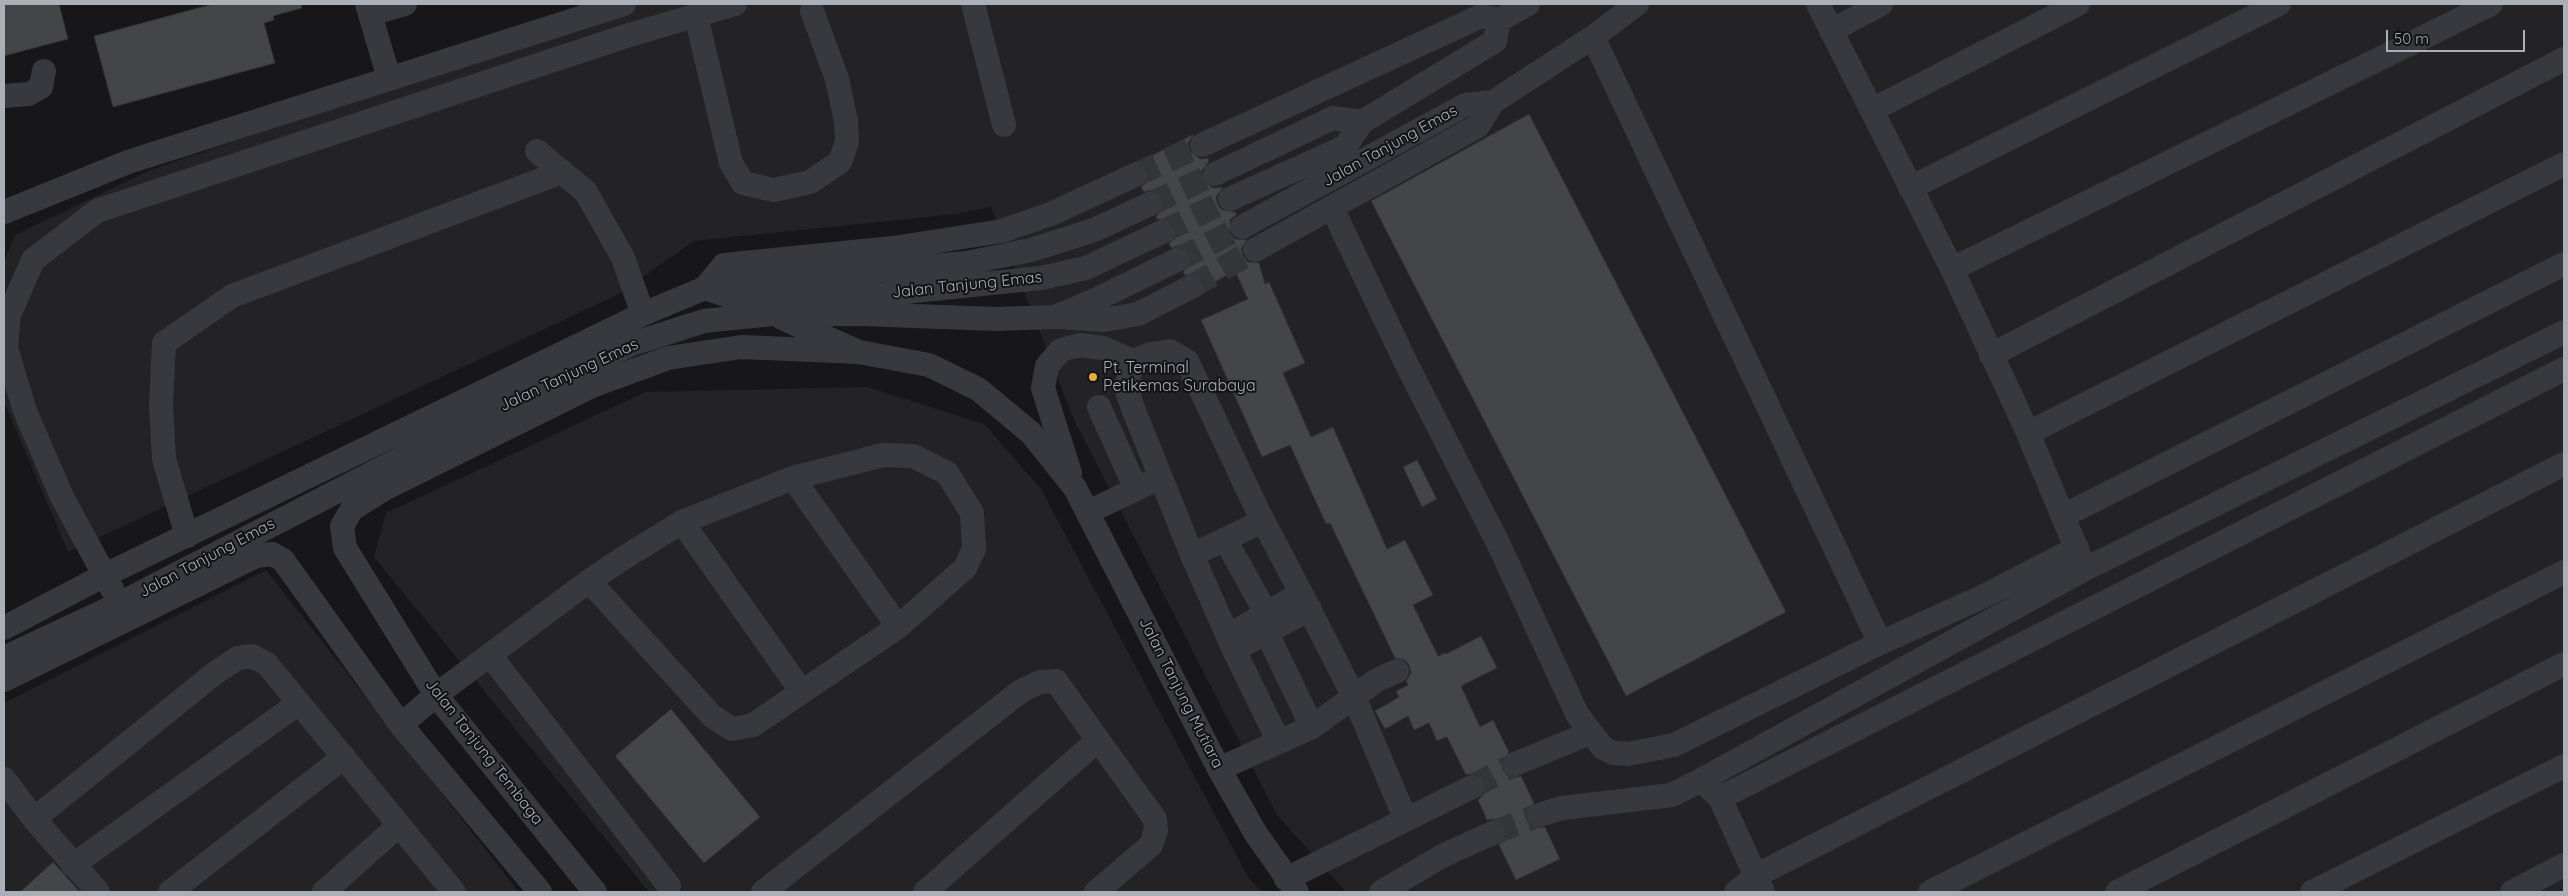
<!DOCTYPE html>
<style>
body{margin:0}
#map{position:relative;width:2568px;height:896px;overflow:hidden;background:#171719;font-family:Quicksand,sans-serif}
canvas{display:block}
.frame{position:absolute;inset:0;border:5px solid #aaafb8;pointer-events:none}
.scale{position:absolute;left:2386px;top:30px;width:139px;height:22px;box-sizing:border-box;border:2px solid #aaafb8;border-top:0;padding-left:6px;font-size:15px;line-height:18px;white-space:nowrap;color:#aaafb8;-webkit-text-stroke:4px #121214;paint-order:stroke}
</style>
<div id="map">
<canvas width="2568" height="896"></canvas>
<div class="frame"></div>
<div class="scale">50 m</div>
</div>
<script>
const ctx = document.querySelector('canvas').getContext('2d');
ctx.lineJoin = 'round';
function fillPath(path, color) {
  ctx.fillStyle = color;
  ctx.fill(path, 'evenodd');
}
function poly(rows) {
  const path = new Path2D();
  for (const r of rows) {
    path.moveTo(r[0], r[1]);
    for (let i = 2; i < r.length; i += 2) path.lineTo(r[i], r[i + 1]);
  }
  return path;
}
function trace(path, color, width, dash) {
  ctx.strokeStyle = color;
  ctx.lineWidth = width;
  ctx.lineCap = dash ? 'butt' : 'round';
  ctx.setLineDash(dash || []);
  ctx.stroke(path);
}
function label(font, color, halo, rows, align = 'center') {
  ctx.font = font + ' Quicksand,sans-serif';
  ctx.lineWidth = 4;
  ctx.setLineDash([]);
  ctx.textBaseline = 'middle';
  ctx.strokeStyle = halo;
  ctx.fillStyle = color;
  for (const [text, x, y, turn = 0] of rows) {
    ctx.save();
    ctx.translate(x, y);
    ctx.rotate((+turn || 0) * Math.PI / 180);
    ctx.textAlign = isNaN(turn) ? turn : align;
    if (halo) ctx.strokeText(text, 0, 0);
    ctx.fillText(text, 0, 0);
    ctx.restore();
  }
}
fillPath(poly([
 [639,4,2564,4,2564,892,1346,892,1277,815,1074,420,991,207,956,214,694,241,617,295,68,552,4,402,4,261,15,235,148,171,592,18],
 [867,387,984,424,1041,489,1248,877,1262,892,649,892,374,557,386,513,646,392],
 [266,570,519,892,4,892,4,703]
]), '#232326');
const building = poly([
 [4,4,59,4,68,39,4,56,4,4],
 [213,4,301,4,302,8,273,16,274,20,264,23,275,63,113,107,94,36,213,4],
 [1529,114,1786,612,1626,696,1371,201,1529,114],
 [1194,134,1188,143,1190,151,1200,159,1208,158,1209,161,1201,172,1203,180,1213,188,1223,187,1216,197,1218,205,1222,210,1235,212,1237,214,1230,220,1230,233,1235,239,1247,240,1241,249,1243,256,1248,262,1259,263,1265,284,1269,282,1305,363,1283,373,1311,437,1333,427,1387,549,1405,540,1433,595,1413,605,1438,656,1445,653,1446,654,1481,636,1497,668,1461,686,1480,727,1493,720,1509,752,1502,762,1503,770,1513,778,1521,776,1534,803,1526,811,1526,819,1535,828,1545,827,1560,859,1516,880,1499,845,1507,835,1505,827,1495,819,1487,820,1478,800,1484,794,1486,787,1484,780,1473,773,1466,775,1447,737,1437,741,1429,723,1414,730,1408,716,1385,729,1375,711,1399,697,1396,691,1408,685,1406,681,1411,673,1409,665,1405,660,1395,658,1330,523,1326,524,1290,445,1262,457,1201,320,1248,299,1235,271,1205,287,1203,280,1198,275,1185,275,1183,272,1191,261,1189,254,1178,246,1171,248,1169,244,1176,234,1174,226,1169,220,1157,219,1156,217,1164,206,1162,198,1152,190,1144,192,1141,187,1146,182,1149,176,1147,169,1139,162,1194,134],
 [1417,460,1437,499,1422,507,1403,467,1417,460],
 [671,709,760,817,704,863,615,756,671,709],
 [53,862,80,892,20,892,53,862]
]);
fillPath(building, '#444549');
trace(building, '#313135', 1);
trace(poly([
 [1135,175,1202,145],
 [1150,204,1215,174],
 [1162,232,1230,199],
 [1177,260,1242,227],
 [1191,287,1255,250],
 [1472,787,1515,764],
 [1493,833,1539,815]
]), '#343539', 24, [24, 12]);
trace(poly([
 [367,4,389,78],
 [973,4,1004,125],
 [1818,4,1952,269,2028,433,2082,562],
 [370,14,405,4],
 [696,16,731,163,743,183,774,190,810,182,840,162,847,142,846,121,837,79,812,11],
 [1831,31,1881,4],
 [1593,37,1880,643],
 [4,96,29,94,41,87,44,71],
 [1872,110,2078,4],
 [1202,145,1481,16,1499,20,1528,4],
 [537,151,586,192,623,258,643,314],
 [1215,174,1333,118,1362,122,1495,41,1499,20],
 [1910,188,2279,4],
 [1230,199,1345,147,1362,122],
 [1332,208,1407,365,1499,545,1577,714,1603,748,1614,753,1628,754,1674,745,1880,643,1982,597,2077,548],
 [4,212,128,162,624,4],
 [1242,227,1465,105,1493,102,1593,37,1637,4],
 [1255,250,1478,126,1493,102],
 [1952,269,2491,4],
 [707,287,733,282,966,263,1031,250,1094,230,1150,204],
 [705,288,724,265,893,248,1002,231,1053,213,1135,175],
 [1060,317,1104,320,1138,314,1191,287],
 [782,318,859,352,929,365,978,389,1031,433,1075,488,1219,769,1256,834,1297,892],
 [1991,355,2564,59],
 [1099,407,1136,489],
 [2028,433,2564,164],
 [1070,473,1043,388,1047,366,1061,350,1080,345,1103,348,1133,361],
 [793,478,898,627],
 [1088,512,1149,483],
 [2063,516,2564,264],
 [682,522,802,692],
 [187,536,164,459,161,405,164,343,232,296,562,172],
 [1225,539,1266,613],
 [1192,555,1263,521],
 [112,589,62,497,25,411,6,348,9,315,33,260,97,211,626,36,735,4],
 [1301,593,1354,697,1406,820],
 [4,628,103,576,643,314,705,288,741,300,884,294,1041,278,1086,268,1162,232],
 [1267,633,1312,727],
 [1228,636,1301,593,1257,509,1187,361,1170,351,1151,354,1133,361,1126,388,1134,411,1192,555,1234,650,1279,742],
 [1234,650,1310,609],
 [490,655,669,886],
 [4,658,121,603,533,390,632,344,704,321,773,314,861,314,996,319,1055,317,1097,299,1177,260],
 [4,680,256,556,272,554,283,560,401,725,540,892],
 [401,725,436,695,589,581,625,557,682,522,793,478,883,455,913,456,947,473,972,513,974,549,965,568,898,627,753,725,732,729,712,716,589,581],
 [1515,764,1590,733],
 [1219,769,1312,727,1377,680,1397,671],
 [4,779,34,819,98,892],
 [1720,798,2564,369],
 [1539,815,1562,808,1672,795,1701,780],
 [34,819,215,673,238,658,252,656,267,664,454,892],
 [73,865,299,703],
 [1286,879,1472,787],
 [170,892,344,757],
 [324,892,399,825],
 [595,892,436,695,345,548,342,526,352,509,384,489,592,386,668,358,741,347,859,352],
 [763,892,1021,691,1040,682,1056,681,1098,740,925,892],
 [1096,892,1151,845,1156,830,1155,819,1098,740],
 [1381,892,1444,855,1493,833],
 [1736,892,1757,875,2564,464],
 [1763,892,1720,798,1701,780,2085,569,2564,332],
 [1930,892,2564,572],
 [2117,892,2564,664],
 [2312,892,2564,766],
 [2512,892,2564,865]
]), '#38393e', 24);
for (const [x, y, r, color] of [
 [1093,377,5,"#e6ac42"]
]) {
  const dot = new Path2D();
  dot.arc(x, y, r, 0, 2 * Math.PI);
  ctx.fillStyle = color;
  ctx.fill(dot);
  trace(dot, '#121214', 2);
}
label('16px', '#aaafb8', '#121214', [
 ["Jalan Tanjung Emas",1390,146,-29],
 ["Jalan Tanjung Emas",967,285,-6],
 ["Jalan Tanjung Emas",569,375,-25],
 ["Jalan Tanjung Emas",207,558,-28],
 ["Jalan Tanjung Mutiara",1181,693,63],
 ["Jalan Tanjung Tembaga",484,752,52]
]);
label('16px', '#aaafb8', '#121214', [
 ["Pt. Terminal",1103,368],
 ["Petikemas Surabaya",1103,386]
], 'left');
</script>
